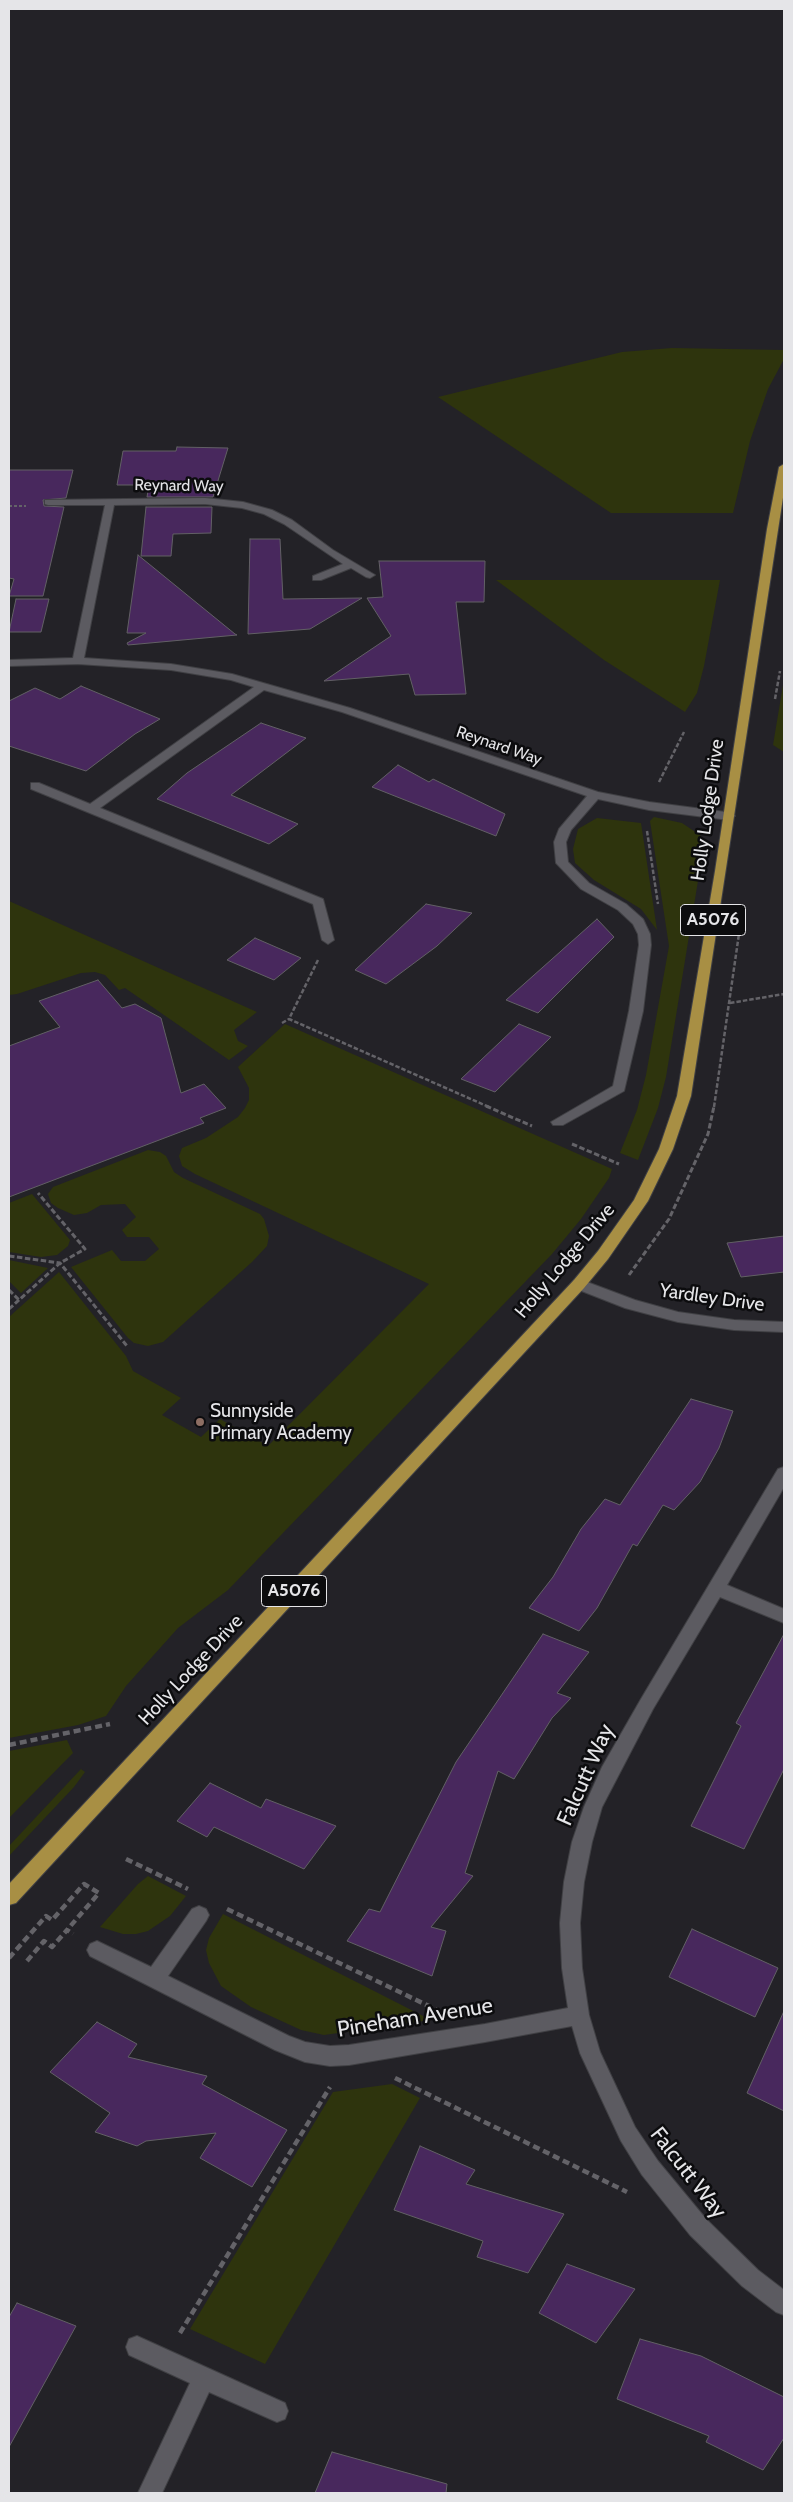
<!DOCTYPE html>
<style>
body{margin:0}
#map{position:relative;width:793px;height:2502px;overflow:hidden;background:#232227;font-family:Cabin,sans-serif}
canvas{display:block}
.frame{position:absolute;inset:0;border:10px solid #e5e5e8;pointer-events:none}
</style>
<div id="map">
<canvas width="793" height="2502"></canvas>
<div class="frame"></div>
</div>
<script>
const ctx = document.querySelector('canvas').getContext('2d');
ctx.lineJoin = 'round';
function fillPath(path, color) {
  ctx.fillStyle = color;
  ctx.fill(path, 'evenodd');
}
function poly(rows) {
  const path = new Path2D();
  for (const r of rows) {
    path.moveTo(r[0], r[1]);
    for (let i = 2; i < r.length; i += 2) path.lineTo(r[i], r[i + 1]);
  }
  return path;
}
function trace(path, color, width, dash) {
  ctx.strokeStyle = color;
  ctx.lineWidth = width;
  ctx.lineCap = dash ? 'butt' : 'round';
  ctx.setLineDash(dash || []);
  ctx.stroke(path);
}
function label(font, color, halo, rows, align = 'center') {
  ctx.font = font + ' Cabin,sans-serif';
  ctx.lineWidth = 5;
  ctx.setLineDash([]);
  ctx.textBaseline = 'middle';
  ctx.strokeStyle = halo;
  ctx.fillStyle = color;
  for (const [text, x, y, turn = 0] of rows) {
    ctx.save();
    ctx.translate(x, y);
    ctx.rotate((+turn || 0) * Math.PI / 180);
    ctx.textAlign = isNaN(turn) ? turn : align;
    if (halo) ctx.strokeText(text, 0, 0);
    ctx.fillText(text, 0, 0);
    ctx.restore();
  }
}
fillPath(poly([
 [672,348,784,350,784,359,768,389,750,441,733,513,611,513,438,397,622,352],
 [496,580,720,580,704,666,697,693,685,712,604,660],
 [784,679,784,752,773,745],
 [654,817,682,823,700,835,704,844,666,1077,658,1108,638,1160,620,1153,637,1110,646,1075,669,946,650,821],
 [597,818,641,823,657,930,641,909,594,880,575,863,573,849,578,829],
 [9,901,257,1012,234,1030,238,1041,248,1046,229,1060,125,988,119,990,105,975,95,972,81,973,17,994,9,995],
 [285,1024,612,1169,609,1178,581,1219,552,1254,228,1590,178,1628,126,1686,106,1716,78,1725,9,1738,9,1317,59,1272,126,1356,133,1371,181,1398,162,1415,201,1437,220,1419,268,1446,429,1284,195,1174,182,1166,179,1156,182,1148,206,1138,238,1117,245,1108,249,1100,249,1088,238,1067],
 [148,1150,160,1152,166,1156,174,1172,183,1178,260,1214,264,1219,269,1236,267,1246,252,1262,163,1342,148,1346,134,1343,128,1338,71,1267,112,1250,121,1261,145,1261,159,1249,149,1237,127,1237,122,1230,136,1217,125,1204,101,1205,87,1213,74,1215,58,1208,51,1203,48,1194,53,1187],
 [32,1194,70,1240,68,1246,57,1255,41,1257,9,1252,9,1203],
 [9,1260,48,1268,21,1293,9,1281],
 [67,1740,73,1753,9,1818,9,1751],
 [81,1769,85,1772,74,1787,9,1856,9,1846],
 [148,1876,186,1896,170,1916,148,1931,136,1934,123,1934,100,1927,138,1884],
 [223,1914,431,2020,324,2035,301,2030,251,2007,221,1986,209,1963,206,1950,209,1938],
 [392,2084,420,2098,265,2364,190,2329,333,2092]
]), '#2e340d');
const building = poly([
 [177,447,228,448,213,497,147,497,149,485,117,485,123,451,176,451,177,447],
 [9,470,73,470,66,498,43,500,44,506,64,507,43,596,9,596,14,579,9,578,9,470],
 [146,507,212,507,211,533,173,534,171,556,141,556,146,507],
 [250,539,280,539,283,599,362,598,310,629,248,634,250,539],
 [138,555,235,634,237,635,128,645,127,643,146,633,127,633,138,555],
 [379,561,485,561,484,602,456,602,466,694,415,695,409,674,324,681,391,636,367,598,383,597,379,561],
 [16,599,49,599,41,632,9,632,16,599],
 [81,686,160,719,135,734,86,771,9,746,9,701,35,688,60,699,81,686],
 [261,723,306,738,231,795,298,824,269,844,157,799,187,773,261,723],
 [398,765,429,782,433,779,505,814,496,836,372,787,398,765],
 [426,904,472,913,437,946,386,984,355,970,426,904],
 [597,919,614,937,538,1013,506,1000,597,919],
 [255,938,301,958,274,980,227,960,255,938],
 [98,980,122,1008,135,1004,161,1018,181,1093,204,1084,226,1108,200,1118,204,1123,9,1197,9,1046,60,1027,39,1001,98,980],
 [519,1024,551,1037,495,1092,461,1079,519,1024],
 [784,1236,784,1272,741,1277,727,1243,784,1236],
 [691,1399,733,1411,719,1448,700,1482,674,1510,663,1505,637,1546,633,1544,597,1608,579,1631,529,1608,553,1577,581,1529,605,1499,620,1505,691,1399],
 [543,1634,589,1652,557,1693,571,1698,552,1718,514,1779,498,1771,465,1873,473,1876,431,1927,446,1931,432,1976,347,1941,369,1909,380,1912,456,1762,543,1634],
 [784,1634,784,1769,744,1849,691,1826,741,1726,736,1723,784,1634],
 [210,1783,261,1808,266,1799,336,1826,304,1869,214,1827,207,1837,177,1821,210,1783],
 [692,1929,778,1968,755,2017,669,1977,692,1929],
 [784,2011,784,2111,747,2093,784,2011],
 [97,2022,137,2044,128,2057,207,2076,202,2084,287,2130,252,2187,200,2158,216,2133,146,2141,137,2146,95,2132,110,2113,50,2072,97,2022],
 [420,2146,475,2170,466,2184,564,2214,528,2273,477,2257,483,2241,394,2210,420,2146],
 [567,2264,635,2289,596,2343,539,2313,567,2264],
 [17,2303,76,2326,9,2447,9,2317,17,2303],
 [640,2339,701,2356,784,2397,784,2438,763,2470,706,2442,709,2436,617,2399,640,2339],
 [332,2452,447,2484,446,2493,315,2493,332,2452]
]);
fillPath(building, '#48285d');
trace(building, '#626065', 1);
const minor = poly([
 [205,498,243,502,272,510,292,520,333,550,375,575,370,578,366,577,351,568,321,580,313,580,313,576,343,564,284,524,264,514,242,508,205,504,114,505,84,658,171,664,232,674,350,708,598,792,649,802,733,813,735,816,729,820,649,810,598,799,571,830,566,842,568,862,589,883,626,904,643,919,650,934,651,945,643,1011,624,1091,563,1125,553,1125,551,1122,613,1086,629,1011,639,945,638,934,633,924,618,910,581,889,556,863,554,842,559,829,587,796,342,712,264,690,100,808,323,899,334,940,328,944,322,940,313,904,31,789,31,783,39,783,90,804,254,687,231,680,171,670,78,664,9,666,9,660,73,658,105,505,48,505,45,504,45,500,205,498],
 [579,1279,635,1300,678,1312,734,1320,784,1322,784,1332,734,1330,678,1322,625,1308,574,1288,571,1284,574,1280,579,1279],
 [784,1467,784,1487,727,1585,784,1609,784,1623,720,1597,653,1709,602,1807,592,1842,584,1882,580,1923,582,1968,589,2015,600,2052,635,2127,658,2161,706,2219,758,2270,784,2290,784,2315,776,2312,742,2286,690,2235,642,2175,621,2141,580,2053,572,2026,485,2042,349,2065,330,2066,305,2062,275,2050,90,1956,87,1950,90,1944,97,1941,151,1967,192,1909,199,1906,206,1909,209,1915,206,1921,168,1976,289,2036,305,2042,330,2046,349,2045,485,2024,568,2008,562,1968,560,1923,564,1882,572,1842,584,1807,602,1767,641,1699,778,1469,784,1467],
 [137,2336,285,2403,288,2411,285,2419,277,2422,209,2392,162,2493,138,2493,190,2383,129,2355,126,2347,129,2339,137,2336]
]);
const major = poly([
 [784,464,784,491,691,1096,673,1149,648,1201,608,1259,584,1288,16,1903,9,1905,9,1884,574,1280,598,1251,634,1200,659,1149,677,1096,715,871,767,529,779,467,784,464]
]);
trace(minor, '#404044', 2);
trace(major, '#404044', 2);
trace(poly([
 [9,506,26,506]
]), '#646368', 2, [3, 2]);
trace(poly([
 [775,699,780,671],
 [659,782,684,732],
 [647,831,658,904],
 [318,960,289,1019,489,1107],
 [730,1003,784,994],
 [282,1023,289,1019],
 [714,1107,743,906]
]), '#646368', 2.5, [4.5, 2]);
trace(poly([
 [486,1106,532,1126],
 [572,1144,619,1164],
 [9,1256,60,1263,127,1346],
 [629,1275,669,1219,708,1134,714,1106],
 [9,1290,19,1300],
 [9,1309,60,1263,85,1249,38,1193]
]), '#646368', 3, [5.5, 2.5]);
trace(poly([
 [9,1745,110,1724],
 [126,1859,188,1889],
 [227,1909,437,2010],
 [9,1958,46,1916,52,1920,84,1884,99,1893,67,1930],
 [27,1961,44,1941,52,1947,67,1930,73,1934],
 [395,2078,627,2192],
 [180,2333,330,2087]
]), '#646368', 4.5, [7, 4]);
fillPath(minor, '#5c5b61');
fillPath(major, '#a88f44');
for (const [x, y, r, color] of [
 [200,1422,5,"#8d6e63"]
]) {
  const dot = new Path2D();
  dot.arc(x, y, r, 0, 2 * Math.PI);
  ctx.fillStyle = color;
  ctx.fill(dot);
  trace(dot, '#0c0c0e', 2);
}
label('16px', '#e5e5e8', '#0c0c0e', [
 ["Reynard Way",179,486,1],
 ["Reynard Way",499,746,19]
]);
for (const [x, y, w] of [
 [713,920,65],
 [294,1591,65]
]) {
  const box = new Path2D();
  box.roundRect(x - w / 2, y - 15.5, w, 31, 4);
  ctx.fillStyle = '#0c0c0e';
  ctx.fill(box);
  trace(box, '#e5e5e8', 1);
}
label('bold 18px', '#e5e5e8', null, [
 ["A5076",713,920],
 ["A5076",294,1591]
]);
label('19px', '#e5e5e8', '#0c0c0e', [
 ["Holly Lodge Drive",708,810,-82],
 ["Holly Lodge Drive",565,1261,-50],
 ["Yardley Drive",712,1298,8],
 ["Holly Lodge Drive",191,1670,-47]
]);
label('19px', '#e5e5e8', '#0c0c0e', [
 ["Sunnyside",210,1411],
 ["Primary Academy",210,1433]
], 'left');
label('22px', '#e5e5e8', '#0c0c0e', [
 ["Falcutt Way",586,1775,-66],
 ["Pineham Avenue",415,2018,-9],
 ["Falcutt Way",688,2173,52]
]);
</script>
